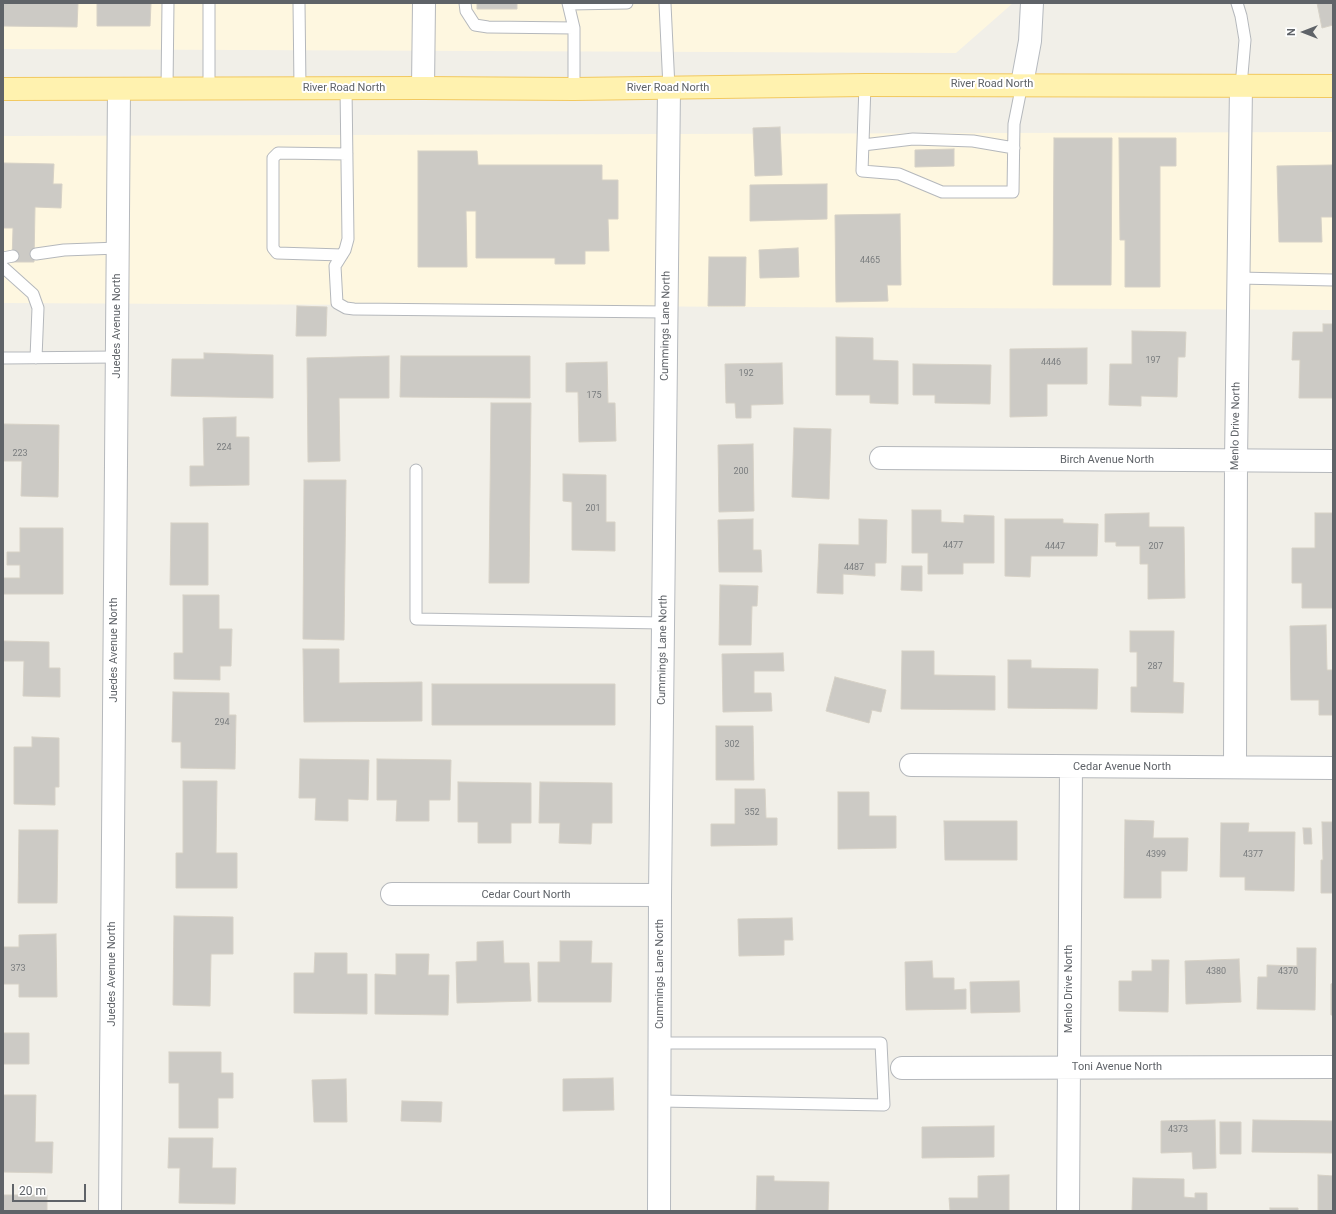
<!DOCTYPE html>
<style>
body{margin:0}
#map{position:relative;width:1336px;height:1214px;overflow:hidden;background:#f1efe8;font-family:Roboto,sans-serif}
canvas{display:block}
.frame{position:absolute;inset:0;border:4px solid #5f6368;pointer-events:none}
.north{position:absolute;left:1284px;top:12px;width:40px;height:40px;-webkit-text-stroke:3px #fff;paint-order:stroke;rotate:270deg;font-size:11px;font-weight:700;line-height:16px;text-align:center;color:#5f6368}
.north::after{content:'';display:block;margin:auto;width:14px;height:18px;background:#5f6368;clip-path:polygon(50% 0,100% 100%,50% 72%,0 100%)}
.scale{position:absolute;left:12px;top:1184px;width:74px;height:18px;box-sizing:border-box;border:2px solid #5f6368;border-top:0;padding-left:5px;font-size:12px;line-height:14px;white-space:nowrap;color:#5f6368;-webkit-text-stroke:3px #fff;paint-order:stroke}
</style>
<div id="map">
<canvas width="1336" height="1214"></canvas>
<div class="frame"></div>
<div class="north">N</div>
<div class="scale">20 m</div>
</div>
<script>
const ctx = document.querySelector('canvas').getContext('2d');
ctx.lineJoin = 'round';
function fillPath(path, color) {
  ctx.fillStyle = color;
  ctx.fill(path, 'evenodd');
}
function poly(rows) {
  const path = new Path2D();
  for (const r of rows) {
    path.moveTo(r[0], r[1]);
    for (let i = 2; i < r.length; i += 2) path.lineTo(r[i], r[i + 1]);
  }
  return path;
}
function trace(path, color, width, dash) {
  ctx.strokeStyle = color;
  ctx.lineWidth = width;
  ctx.lineCap = dash ? 'butt' : 'round';
  ctx.setLineDash(dash || []);
  ctx.stroke(path);
}
function label(font, color, halo, rows, align = 'center') {
  ctx.font = font + ' Roboto,sans-serif';
  ctx.lineWidth = 4;
  ctx.setLineDash([]);
  ctx.textBaseline = 'middle';
  ctx.strokeStyle = halo;
  ctx.fillStyle = color;
  for (const [text, x, y, turn = 0] of rows) {
    ctx.save();
    ctx.translate(x, y);
    ctx.rotate((+turn || 0) * Math.PI / 180);
    ctx.textAlign = isNaN(turn) ? turn : align;
    if (halo) ctx.strokeText(text, 0, 0);
    ctx.fillText(text, 0, 0);
    ctx.restore();
  }
}
fillPath(poly([
 [3,3,1013,3,956,53,3,49],
 [1333,132,1333,310,3,303,3,136]
]), '#fef7e0');
const building = poly([
 [3,3,78,3,77,27,3,26,3,3],
 [97,3,151,3,150,26,97,26,97,3],
 [477,3,517,3,517,9,477,9,477,3],
 [1317,3,1333,3,1333,25,1322,28,1317,3],
 [780,127,782,175,755,176,753,128,780,127],
 [1054,138,1112,138,1111,285,1053,285,1054,138],
 [1119,138,1176,138,1176,166,1160,166,1160,287,1125,287,1125,240,1120,240,1119,138],
 [954,149,954,166,915,167,915,150,954,149],
 [418,151,477,151,478,165,602,165,602,180,618,180,618,219,608,219,609,251,585,251,585,264,555,264,555,258,476,258,476,211,466,211,467,267,418,267,418,151],
 [3,163,54,164,53,184,62,184,61,208,35,207,34,262,12,262,13,228,3,228,3,163],
 [1333,165,1333,217,1321,217,1322,242,1279,242,1277,166,1333,165],
 [827,184,827,219,750,221,750,185,827,184],
 [900,214,901,285,887,285,888,301,836,302,835,215,900,214],
 [798,248,799,277,760,278,759,250,798,248],
 [709,257,746,257,745,306,708,306,709,257],
 [297,306,327,307,326,336,296,336,297,306],
 [1323,324,1333,324,1333,398,1299,398,1300,360,1292,360,1293,332,1323,332,1323,324],
 [1132,331,1186,332,1185,357,1178,357,1177,397,1141,396,1141,406,1109,405,1110,364,1132,364,1132,331],
 [836,337,873,338,873,360,898,361,898,404,870,403,870,395,836,395,836,337],
 [1087,348,1087,384,1047,384,1047,416,1010,417,1010,349,1087,348],
 [204,353,273,355,273,398,171,396,172,359,204,359,204,353],
 [389,356,389,398,339,398,340,461,308,462,307,358,389,356],
 [401,356,530,356,530,398,400,397,401,356],
 [607,362,608,403,615,403,616,441,579,442,578,392,566,392,566,363,607,362],
 [782,363,783,404,751,405,751,418,736,418,735,403,726,403,725,364,782,363],
 [913,364,991,365,990,404,935,403,935,395,913,395,913,364],
 [491,403,531,403,529,583,489,583,491,403],
 [236,417,236,437,249,437,249,485,190,486,190,466,204,466,203,418,236,417],
 [3,424,59,425,58,497,21,496,22,461,3,461,3,424],
 [794,428,831,429,829,499,792,497,794,428],
 [753,444,754,511,719,512,718,445,753,444],
 [563,474,606,475,606,522,615,522,615,551,572,550,572,502,563,501,563,474],
 [304,480,346,480,344,640,303,639,304,480],
 [912,510,941,510,941,522,964,523,964,515,994,516,994,563,963,563,963,574,928,574,928,553,912,553,912,510],
 [1149,513,1149,527,1184,527,1185,598,1148,599,1148,564,1140,564,1140,546,1116,546,1116,542,1105,542,1105,514,1149,513],
 [1315,513,1333,513,1333,608,1302,608,1302,583,1292,583,1292,548,1315,548,1315,513],
 [753,519,753,550,761,550,762,572,719,572,718,520,753,519],
 [859,519,887,520,886,563,875,563,875,576,843,574,843,594,817,593,819,544,859,545,859,519],
 [1005,519,1063,519,1063,523,1098,524,1097,556,1031,556,1030,577,1005,576,1005,519],
 [171,523,208,523,208,585,170,585,171,523],
 [20,528,63,528,63,594,3,594,3,578,20,578,20,565,7,565,7,552,20,552,20,528],
 [902,566,922,566,922,591,901,590,902,566],
 [720,585,758,586,757,606,752,606,751,645,719,645,720,585],
 [183,595,219,595,219,629,232,629,231,666,220,666,220,680,174,679,174,653,183,653,183,595],
 [1326,625,1327,670,1333,670,1333,715,1319,715,1319,700,1291,700,1290,626,1326,625],
 [1130,631,1174,631,1173,682,1184,683,1183,713,1131,712,1131,687,1137,687,1137,652,1130,652,1130,631],
 [3,641,49,642,49,668,60,668,60,697,23,696,24,661,3,661,3,641],
 [303,649,339,649,339,683,422,682,422,721,304,722,303,649],
 [902,651,934,651,934,675,995,676,995,710,901,709,902,651],
 [783,653,784,671,754,671,754,693,771,693,772,711,723,712,722,654,783,653],
 [1008,660,1031,660,1031,668,1098,669,1097,709,1008,708,1008,660],
 [835,677,886,690,881,712,872,710,869,723,826,711,835,677],
 [432,684,615,684,615,725,432,725,432,684],
 [173,692,229,693,229,715,236,715,235,769,181,768,181,742,172,742,173,692],
 [716,726,753,726,754,780,716,780,716,726],
 [32,737,59,738,59,787,55,787,55,805,14,804,14,747,32,747,32,737],
 [300,759,369,760,368,800,348,799,348,821,315,820,316,798,299,798,300,759],
 [377,759,451,760,450,800,429,800,429,821,396,821,397,800,377,800,377,759],
 [183,781,217,781,216,853,237,853,237,888,176,888,176,853,183,853,183,781],
 [458,782,531,783,531,823,511,823,511,843,478,843,478,822,458,822,458,782],
 [540,782,612,783,612,823,592,823,591,844,559,843,560,823,539,823,540,782],
 [735,789,765,789,766,818,777,818,777,845,711,846,711,824,735,824,735,789],
 [838,792,869,792,869,816,896,816,896,848,838,849,838,792],
 [1125,820,1154,821,1153,838,1188,838,1187,871,1161,871,1161,898,1124,898,1125,820],
 [944,821,1017,821,1017,860,945,860,944,821],
 [1322,822,1333,822,1333,893,1321,893,1321,860,1323,860,1322,822],
 [1221,823,1249,823,1248,832,1295,832,1294,891,1245,890,1245,877,1220,877,1221,823],
 [1303,828,1311,828,1312,844,1304,844,1303,828],
 [19,830,58,830,57,903,18,903,19,830],
 [174,916,233,917,233,954,211,954,210,1006,173,1005,174,916],
 [792,918,793,940,784,940,784,955,739,956,738,919,792,918],
 [56,934,57,997,19,997,19,984,3,984,3,947,19,947,19,935,56,934],
 [503,941,504,963,529,963,531,1001,457,1003,456,962,477,961,477,942,503,941],
 [560,941,592,941,591,963,612,963,611,1002,538,1002,538,962,560,962,560,941],
 [1297,948,1316,948,1315,1010,1257,1009,1258,977,1267,977,1267,965,1297,966,1297,948],
 [315,953,347,953,347,974,367,974,367,1014,294,1013,294,973,314,973,315,953],
 [396,954,429,954,428,975,449,975,448,1015,375,1014,375,974,396,975,396,954],
 [1239,959,1241,1002,1186,1004,1185,961,1239,959],
 [1152,960,1169,960,1168,1012,1119,1011,1119,981,1132,981,1132,971,1152,971,1152,960],
 [932,961,933,978,954,978,954,990,966,989,966,1009,906,1010,905,962,932,961],
 [1019,981,1020,1012,971,1013,970,982,1019,981],
 [1333,983,1333,1015,1331,1015,1331,984,1333,983],
 [3,1033,29,1033,29,1064,3,1064,3,1033],
 [169,1052,221,1052,221,1073,233,1073,233,1098,218,1098,218,1128,179,1128,179,1083,169,1083,169,1052],
 [613,1078,614,1110,563,1111,563,1079,613,1078],
 [346,1079,347,1122,314,1122,312,1080,346,1079],
 [3,1095,36,1095,35,1142,53,1142,52,1173,3,1172,3,1095],
 [402,1101,442,1102,441,1122,401,1121,402,1101],
 [1215,1120,1216,1168,1193,1169,1192,1152,1161,1153,1161,1121,1215,1120],
 [1253,1120,1333,1121,1333,1153,1252,1152,1253,1120],
 [1220,1122,1241,1122,1241,1154,1220,1154,1220,1122],
 [994,1126,994,1157,922,1158,922,1127,994,1126],
 [169,1138,213,1138,212,1168,236,1168,235,1204,179,1203,180,1168,168,1168,169,1138],
 [1009,1175,1009,1211,950,1211,949,1198,978,1198,978,1176,1009,1175],
 [1318,1175,1333,1176,1333,1211,1318,1211,1318,1175],
 [757,1176,774,1176,774,1181,829,1182,828,1211,756,1211,757,1176],
 [1133,1178,1184,1179,1184,1197,1195,1198,1195,1193,1207,1193,1207,1211,1132,1211,1133,1178],
 [3,1195,47,1195,47,1211,3,1211,3,1195],
 [1270,1208,1298,1208,1298,1211,1270,1211,1270,1208]
]);
fillPath(building, '#cccac5');
trace(building, '#d6d1c6', 1);
const lane = poly([
 [299,3,300,88],
 [465,3,466,11,475,25,488,27,574,28],
 [568,3,574,28,574,89],
 [1237,3,1241,16,1245,40,1241,86],
 [569,4,627,3],
 [665,4,669,88],
 [865,85,862,171,899,174,942,192,1013,192,1014,124,1022,84],
 [209,88,209,3],
 [346,88,348,239,345,250,335,266,337,303,346,308,354,309,666,312],
 [167,89,168,3],
 [863,145,913,139,973,141,1014,148],
 [36,254,64,250,118,248],
 [342,255,277,253,273,248,273,158,278,153,347,154],
 [3,258,13,256],
 [3,267,33,294,38,308,36,358],
 [1238,278,1333,280],
 [3,358,117,357],
 [416,470,416,619,663,623],
 [660,1043,881,1043,884,1105,660,1101]
]);
const street = poly([
 [423,88,424,3],
 [881,458,1333,461],
 [911,765,1333,768],
 [1235,767,1236,461,1241,86],
 [392,894,660,895],
 [902,1068,1333,1067],
 [110,1211,119,89],
 [1068,1211,1071,767]
]);
const secondary = poly([
 [1022,84,1030,41,1032,3],
 [659,1211,660,895,669,88]
]);
const primary = poly([
 [3,89,423,88,574,89,865,85,1333,86]
]);
trace(lane, '#b5b8bc', 13);
trace(street, '#b5b8bc', 24);
trace(secondary, '#b6babf', 24);
trace(primary, '#f2c960', 24);
trace(lane, '#fff', 11);
trace(street, '#fff', 22);
trace(secondary, '#fff', 22);
trace(primary, '#fff2af', 22);
label('9px', '#7a7d7f', null, [
 ["4465",870,261],
 ["197",1153,361],
 ["4446",1051,363],
 ["192",746,374],
 ["175",594,396],
 ["224",224,448],
 ["223",20,454],
 ["200",741,472],
 ["201",593,509],
 ["4477",953,546],
 ["4447",1055,547],
 ["207",1156,547],
 ["4487",854,568],
 ["287",1155,667],
 ["294",222,723],
 ["302",732,745],
 ["352",752,813],
 ["4399",1156,855],
 ["4377",1253,855],
 ["373",18,969],
 ["4380",1216,972],
 ["4370",1288,972],
 ["4373",1178,1130]
]);
label('11px', '#5f6368', '#fff', [
 ["River Road North",992,84],
 ["River Road North",344,88],
 ["River Road North",668,88],
 ["Juedes Avenue North",117,326,-90],
 ["Cummings Lane North",666,326,-89],
 ["Menlo Drive North",1236,426,-89],
 ["Birch Avenue North",1107,460],
 ["Juedes Avenue North",114,650,-90],
 ["Cummings Lane North",663,650,-89],
 ["Cedar Avenue North",1122,767],
 ["Cedar Court North",526,895],
 ["Juedes Avenue North",112,974,-90],
 ["Cummings Lane North",660,974,-90],
 ["Menlo Drive North",1069,989,-90],
 ["Toni Avenue North",1117,1067]
]);
</script>
